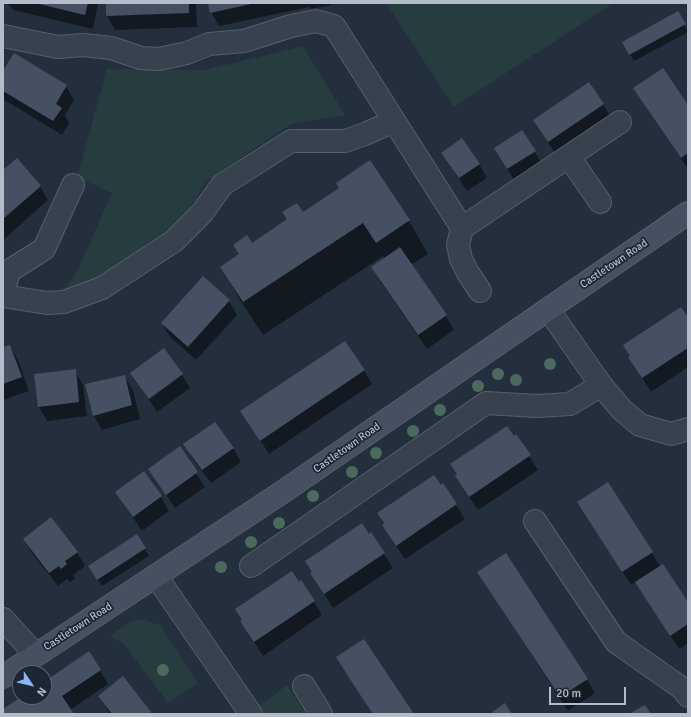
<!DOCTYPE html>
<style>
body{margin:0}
#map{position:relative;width:691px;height:717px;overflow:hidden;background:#242f3e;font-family:Signika,sans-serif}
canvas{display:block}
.frame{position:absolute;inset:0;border:4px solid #b4bcc9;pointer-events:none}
.north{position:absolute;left:12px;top:665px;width:40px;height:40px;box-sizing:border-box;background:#1d2633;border:1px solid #59626f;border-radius:50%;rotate:125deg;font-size:11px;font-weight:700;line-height:16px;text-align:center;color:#b4bcc9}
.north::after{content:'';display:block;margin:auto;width:14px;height:18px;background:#8ab4f8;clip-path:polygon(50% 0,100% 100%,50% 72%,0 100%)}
.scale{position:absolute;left:549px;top:687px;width:77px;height:18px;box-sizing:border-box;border:2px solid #b4bcc9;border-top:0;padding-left:5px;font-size:12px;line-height:14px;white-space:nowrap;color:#b4bcc9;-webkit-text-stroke:3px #1d2633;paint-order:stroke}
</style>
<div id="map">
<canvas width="691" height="717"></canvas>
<div class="frame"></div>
<div class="north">N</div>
<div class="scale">20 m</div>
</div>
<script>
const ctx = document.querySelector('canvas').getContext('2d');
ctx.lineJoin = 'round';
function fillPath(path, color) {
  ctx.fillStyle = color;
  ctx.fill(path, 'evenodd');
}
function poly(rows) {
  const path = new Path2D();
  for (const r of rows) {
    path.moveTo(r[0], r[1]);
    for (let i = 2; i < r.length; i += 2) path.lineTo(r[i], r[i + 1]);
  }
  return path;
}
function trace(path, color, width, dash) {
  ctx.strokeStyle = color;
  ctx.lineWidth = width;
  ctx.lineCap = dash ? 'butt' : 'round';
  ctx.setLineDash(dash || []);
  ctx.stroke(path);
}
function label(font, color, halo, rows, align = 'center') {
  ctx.font = font + ' Signika,sans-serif';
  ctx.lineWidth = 3.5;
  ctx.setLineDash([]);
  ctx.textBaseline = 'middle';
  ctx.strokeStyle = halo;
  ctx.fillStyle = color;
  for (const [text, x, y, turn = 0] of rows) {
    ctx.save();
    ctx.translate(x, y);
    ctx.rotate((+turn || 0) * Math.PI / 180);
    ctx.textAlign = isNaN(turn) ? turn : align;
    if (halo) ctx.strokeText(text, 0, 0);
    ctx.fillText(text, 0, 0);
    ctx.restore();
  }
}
fillPath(poly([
 [386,3,613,3,454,107],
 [303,46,345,115,291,124,205,182,187,214,158,242,82,289,64,290,77,272,112,193,77,177,107,69,205,70],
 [143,619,161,626,198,683,168,703,124,644,110,636,130,622],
 [287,685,306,714,264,714,259,706]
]), '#263c3f');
fillPath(poly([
 [8,3,98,3,93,29,13,10],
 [107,3,196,3,197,27,115,30,107,16],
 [209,3,331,3,331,5,311,9,309,7,219,26,211,12],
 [678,12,688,32,634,61,623,42],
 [3,70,66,86,74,100,65,115,69,123,62,135,3,99],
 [635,89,688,107,688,169,643,102],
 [603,104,611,118,557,156,534,121],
 [535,152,543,166,516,183,503,162],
 [442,153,479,164,487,178,467,191],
 [370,162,409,221,428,254,411,265,446,316,454,330,427,349,380,281,372,267,385,258,383,256,263,335,240,300,221,267,240,255,252,244,303,213,340,188],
 [3,171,40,186,48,200,3,240],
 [203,277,229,301,237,315,196,360,170,337,162,323],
 [688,318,688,367,651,392,638,371],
 [10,346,18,360,29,391,3,400,3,349],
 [364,370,372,384,269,454,242,411],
 [75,371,83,385,87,416,47,421,39,407],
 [132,373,182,375,190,388,157,412],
 [124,376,133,390,140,419,102,430,94,416,86,385],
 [516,436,538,470,478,510,464,490],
 [185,445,233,448,241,462,211,483,193,459],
 [179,448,205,487,175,508,149,469],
 [143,473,161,497,169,511,142,531,116,492],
 [608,483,660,566,688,604,688,643,679,649,636,582,631,585,587,516],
 [443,485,465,519,405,559,391,539,378,513],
 [371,534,393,568,333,608,311,573],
 [137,535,149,556,102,586,93,573],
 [24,539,77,552,85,566,73,575,75,579,70,582,67,579,58,586,32,553],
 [301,581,322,615,263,656,241,621],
 [487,586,587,679,595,693,568,711],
 [100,670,108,684,70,710,73,714,3,714,3,710,22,697,44,697,44,683],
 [122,678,151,714,110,714,99,696]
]), '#0007');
fillPath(poly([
 [35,3,88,3,85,15],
 [106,3,189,3,189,13,106,16],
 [208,3,251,3,251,4,210,13],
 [678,11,686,24,629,55,622,42],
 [14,53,67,85,56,104,62,108,53,121,3,91,3,69,4,69],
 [663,68,688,105,688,153,681,158,633,88],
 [589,82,604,104,548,142,533,120],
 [522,130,536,151,507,169,494,148],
 [462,138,480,164,459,178,441,153],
 [17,158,41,186,3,219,3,170],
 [370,160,410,220,376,243,363,223,243,302,220,267,239,254,233,245,247,235,252,243,287,219,282,212,297,203,303,212,339,188,336,183],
 [400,247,447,315,418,335,371,267],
 [203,276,230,300,188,347,161,323],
 [681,307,688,317,688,348,642,378,628,357,630,356,623,345],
 [345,341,365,370,260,441,240,411],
 [10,345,22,377,3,384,3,347],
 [164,348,183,374,149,399,130,373],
 [76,369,79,402,38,407,34,374],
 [125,375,132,405,93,416,85,384],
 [215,422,234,448,202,470,183,444],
 [507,426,514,436,516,434,531,455,469,497,455,476,457,474,450,464],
 [180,446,198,472,166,495,148,469],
 [144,471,162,496,133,517,115,492],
 [434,475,441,485,443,483,457,504,396,546,382,525,384,523,377,513],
 [608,482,653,552,622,572,577,502],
 [51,517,78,552,65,561,67,564,61,569,59,566,49,573,23,539],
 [362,523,369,534,371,532,385,553,324,594,310,573,312,572,305,561],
 [137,534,146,548,97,580,88,566],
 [506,553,588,679,560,697,477,572],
 [663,564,688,602,688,624,670,636,635,582],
 [292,571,299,582,301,580,315,601,254,642,240,621,242,620,235,609],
 [364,639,414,714,373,714,359,693,336,657],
 [89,651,101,670,62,696,74,714,3,714,3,709,21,697,44,697,44,682],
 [123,676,151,712,148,714,112,714,98,696],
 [505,703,512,714,494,714,492,712],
 [645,705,651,714,629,714]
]), '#455162');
const minor = poly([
 [3,36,58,47,83,45,111,48,141,58,159,59,187,53,209,44,244,41,291,26,316,21,334,26,462,228,620,122],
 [569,157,600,202],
 [462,228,458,245,461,259,468,273,480,291],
 [3,294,9,271,44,249,73,185],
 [3,296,47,303,64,302,102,288,174,241,202,213,222,185,291,141,345,141,365,134,394,121],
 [548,309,601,385,622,410,640,425,671,434,688,429],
 [535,521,616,642,683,689,688,696],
 [251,566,486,403,537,406,570,404,601,385],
 [156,576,251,714],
 [304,686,321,714]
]);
const tertiary = poly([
 [3,619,36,655]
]);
const secondary = poly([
 [3,677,284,491,688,213]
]);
trace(minor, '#565f6c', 24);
trace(tertiary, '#565f6c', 24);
trace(secondary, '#565f6c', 24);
trace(minor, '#38414e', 22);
trace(tertiary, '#38414e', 22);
trace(secondary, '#465061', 22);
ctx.fillStyle = '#4b6a5d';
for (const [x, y] of [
 [550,364],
 [498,374],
 [516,380],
 [478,386],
 [440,410],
 [413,431],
 [376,453],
 [352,472],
 [313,496],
 [279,523],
 [251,542],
 [221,567],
 [163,670]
]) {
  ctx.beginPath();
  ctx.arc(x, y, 6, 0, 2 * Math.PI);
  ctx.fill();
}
label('11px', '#b4bcc9', '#1d2633', [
 ["Castletown Road",614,264,-34],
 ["Castletown Road",347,448,-35],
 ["Castletown Road",78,627,-33]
]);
</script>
